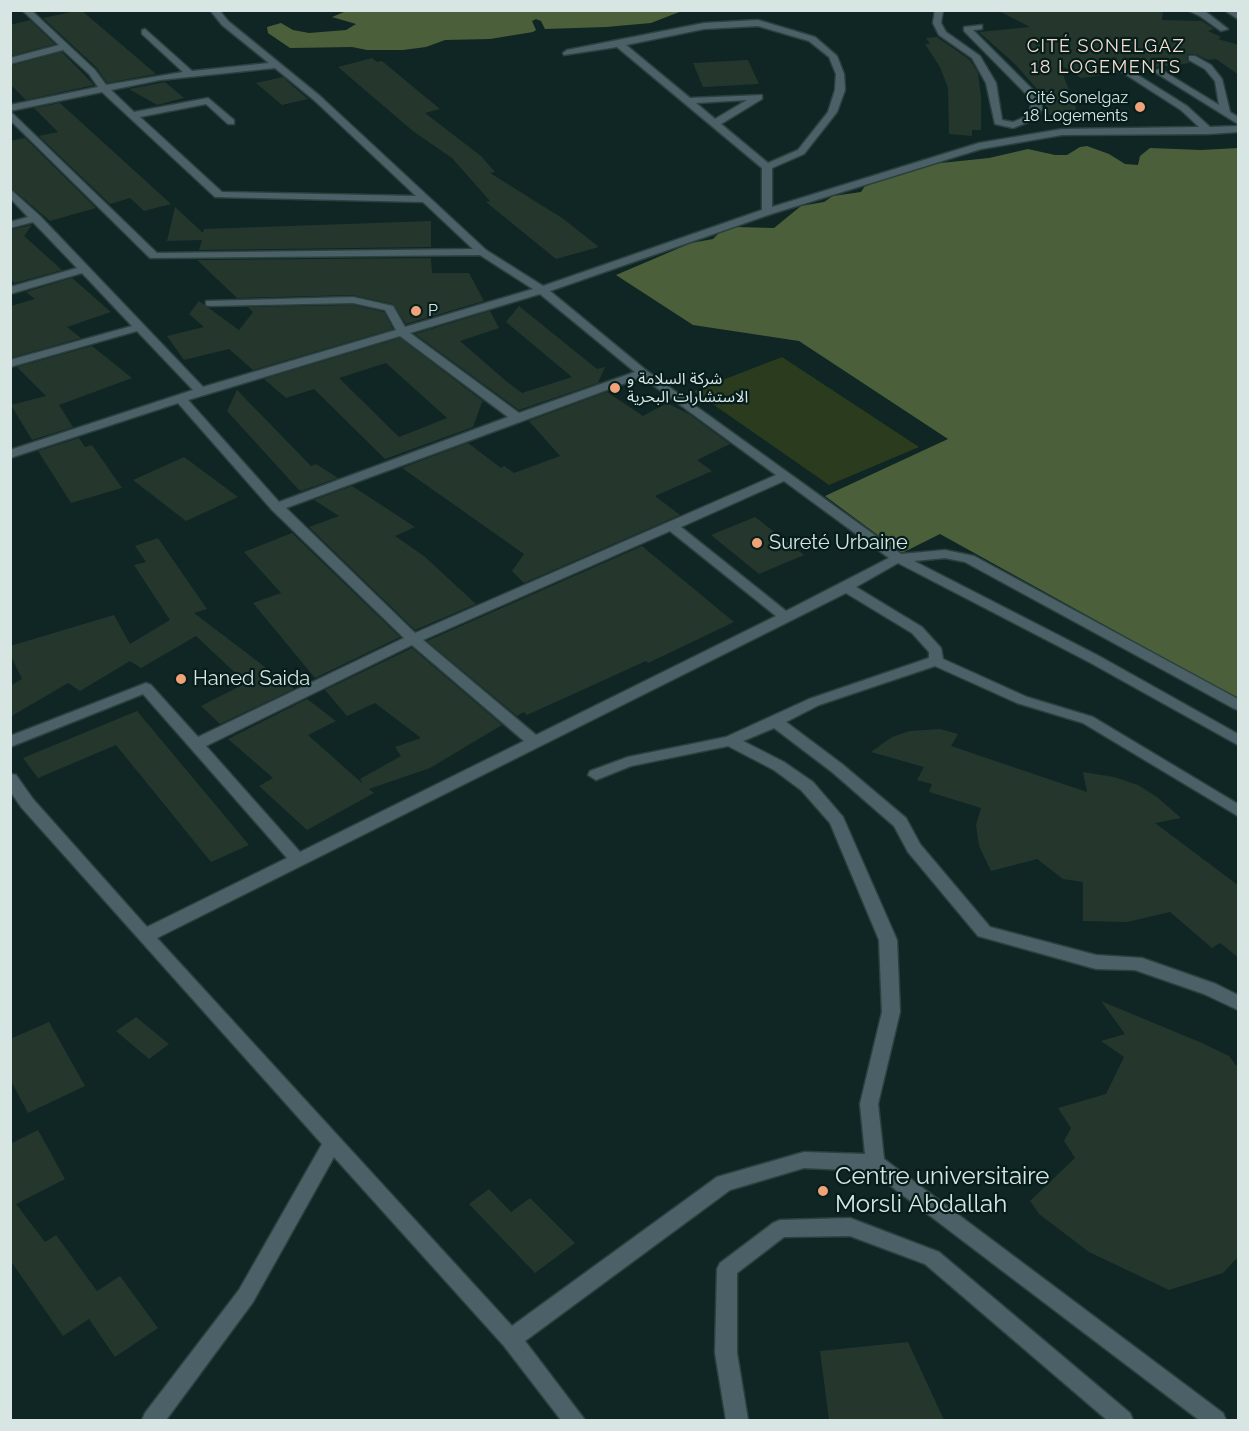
<!DOCTYPE html>
<meta charset="utf-8">
<style>
body{margin:0}
#map{position:relative;width:1249px;height:1431px;overflow:hidden;background:#0f2624;font-family:Raleway,sans-serif}
canvas{display:block}
.frame{position:absolute;inset:0;border:12px solid #d7e5e3;pointer-events:none}
</style>
<div id="map">
<canvas width="1249" height="1431"></canvas>
<div class="frame"></div>
</div>
<script>
const ctx = document.querySelector('canvas').getContext('2d');
ctx.lineJoin = 'round';
function fillPath(path, color) {
  ctx.fillStyle = color;
  ctx.fill(path, 'evenodd');
}
function poly(rows) {
  const path = new Path2D();
  for (const r of rows) {
    path.moveTo(r[0], r[1]);
    for (let i = 2; i < r.length; i += 2) path.lineTo(r[i], r[i + 1]);
  }
  return path;
}
function trace(path, color, width, dash) {
  ctx.strokeStyle = color;
  ctx.lineWidth = width;
  ctx.lineCap = dash ? 'butt' : 'round';
  ctx.setLineDash(dash || []);
  ctx.stroke(path);
}
function label(font, color, halo, rows, align = 'center') {
  ctx.font = font + ' Raleway,"Noto Sans Arabic",sans-serif';
  ctx.lineWidth = 4.5;
  ctx.setLineDash([]);
  ctx.textBaseline = 'middle';
  ctx.strokeStyle = halo;
  ctx.fillStyle = color;
  for (const [text, x, y, turn = 0] of rows) {
    ctx.save();
    ctx.translate(x, y);
    ctx.rotate((+turn || 0) * Math.PI / 180);
    ctx.textAlign = isNaN(turn) ? turn : align;
    if (halo) ctx.strokeText(text, 0, 0);
    ctx.fillText(text, 0, 0);
    ctx.restore();
  }
}
fillPath(poly([
 [782,357,919,447,829,485,694,391]
]), '#2b3b1d');
fillPath(poly([
 [349,10,682,10,682,11,651,23,606,27,545,29,541,21,536,19,532,21,536,30,533,32,490,39,445,40,426,47,403,50,367,50,352,47,290,48,268,33,267,27,281,23,293,30,309,33,346,30,356,24,332,17],
 [1087,146,1109,154,1125,164,1138,165,1140,156,1150,148,1201,150,1238,148,1238,699,940,534,902,553,825,496,948,439,799,341,693,325,616,275,691,243,713,239,723,229,736,227,774,228,801,206,824,202,833,196,861,192,865,186,931,164,989,158,1028,149,1055,155,1067,155,1080,147]
]), '#4b603a');
fillPath(poly([
 [81,10,156,74,107,83,97,68,43,18],
 [997,10,1163,10,1162,20,1202,21,1214,29,1208,31,1221,37,1218,39,1239,45,1239,75,1216,59,1208,60,1195,54,1187,54,1187,60,1190,63,1134,70,1117,60,1111,66,1119,73,1081,78,1059,64,1079,116,1049,115,1042,95,1016,65,979,32,1030,27],
 [30,20,55,44,10,56,10,25],
 [937,37,970,60,978,73,981,96,981,130,972,130,972,136,949,134,948,88,940,67,925,44,930,44,926,38],
 [62,52,94,85,26,100,10,84,10,66],
 [372,58,377,62,382,61,440,109,425,113,481,156,495,172,490,173,562,218,599,247,556,259,486,202,490,201,452,158,414,132,338,67],
 [748,60,759,84,703,87,693,63],
 [283,77,295,88,308,99,282,105,256,83],
 [165,82,184,98,157,105,129,89],
 [60,103,171,204,144,211,130,198,110,204,39,136,58,132,34,108],
 [25,138,96,208,50,221,10,187,10,141],
 [175,207,203,233,204,229,431,221,431,247,199,250,202,240,167,241],
 [32,225,24,236,62,270,15,283,10,280,10,230],
 [431,258,432,273,469,273,484,301,406,324,393,304,353,295,237,298,197,260],
 [72,278,111,312,67,327,81,338,10,358,11,306,35,299,26,292],
 [199,301,239,330,253,312,248,307,353,305,384,312,393,329,253,370,229,349,184,360,167,336,204,327,189,314],
 [519,306,597,369,605,367,598,383,519,410,415,334,490,311,499,328,460,341,506,381,522,393,572,377,506,322],
 [400,338,484,402,482,402,473,427,385,459,314,389,286,398,264,379],
 [386,363,447,418,399,437,339,378],
 [92,346,132,378,59,405,73,427,32,440,11,405,46,396,17,367],
 [237,390,311,466,316,464,338,478,301,491,298,489,227,411],
 [607,392,643,416,667,403,689,414,730,444,697,460,712,471,655,496,680,515,524,583,512,571,524,554,402,468,468,443,501,468,504,466,514,473,560,456,529,421],
 [79,438,85,447,92,445,122,488,71,503,38,451],
 [184,457,238,497,186,521,133,480],
 [352,486,415,527,395,536,424,556,476,604,415,630,309,527,339,516,314,500],
 [755,517,804,555,759,574,711,535],
 [292,533,400,637,315,678,253,603,281,593,244,552],
 [158,538,207,609,194,613,294,689,220,724,201,706,246,683,196,636,141,668,130,661,80,691,68,683,10,717,10,686,22,679,10,654,10,646,114,615,130,644,170,620,134,565,146,562,135,546],
 [642,546,734,622,648,663,646,661,527,715,524,712,517,716,427,641],
 [412,648,502,725,430,768,369,789,374,793,307,830,259,786,273,778,228,739,307,699,336,721,308,735,363,784,360,779,401,756,395,747,421,738,375,703,347,716,325,690],
 [137,711,224,815,249,845,211,862,116,745,38,778,23,758],
 [940,729,958,734,951,746,1087,792,1083,772,1114,777,1138,785,1157,797,1181,818,1155,823,1239,886,1239,958,1220,943,1212,948,1170,912,1127,922,1083,921,1083,882,1063,879,1037,859,991,871,979,846,976,825,981,808,929,792,932,784,917,780,924,767,871,752,892,737,910,731],
 [1101,1001,1202,1043,1229,1056,1239,1069,1239,1256,1223,1273,1169,1290,1089,1252,1039,1214,1030,1201,1075,1158,1064,1141,1071,1128,1058,1108,1106,1094,1124,1057,1101,1041,1125,1034],
 [136,1017,169,1044,149,1059,116,1031],
 [49,1022,85,1086,28,1113,10,1079,10,1039],
 [38,1130,65,1179,16,1204,45,1242,56,1235,97,1291,120,1276,158,1328,115,1357,89,1319,63,1336,10,1260,10,1144],
 [489,1189,511,1212,530,1198,575,1243,535,1273,469,1204],
 [908,1342,944,1420,829,1420,820,1351]
]), '#25372d');
const minor = poly([
 [22,10,31,10,95,70,106,85,183,72,142,34,142,30,145,29,192,71,269,63,222,25,210,10,219,10,228,21,320,96,486,250,543,286,762,210,762,168,617,47,564,55,563,53,567,50,704,23,758,20,815,37,837,56,844,74,845,90,837,112,804,154,772,168,772,207,979,143,1062,129,1199,127,1181,110,1114,67,1113,65,1117,62,1187,106,1210,127,1238,126,1238,132,1209,134,1062,135,981,149,771,214,550,291,647,371,901,554,945,550,974,556,1238,699,1238,710,1233,708,965,562,945,558,914,561,1099,656,1238,734,1238,745,1089,662,898,563,856,587,922,627,941,648,943,659,1027,697,1093,717,1238,804,1238,816,1083,723,1017,703,935,666,819,705,786,722,842,764,906,818,920,844,990,927,1096,955,1142,958,1216,984,1238,995,1238,1010,1204,994,1135,970,1096,969,978,936,908,852,894,826,832,772,774,728,743,741,784,762,813,782,843,817,897,940,900,1012,878,1104,884,1159,1223,1413,1226,1420,1199,1420,871,1171,804,1168,730,1190,525,1341,585,1420,561,1420,504,1346,334,1157,253,1302,166,1420,142,1420,145,1413,239,1290,322,1144,21,807,10,791,10,774,16,775,33,799,147,927,287,858,143,694,10,747,10,736,146,683,151,685,198,737,404,638,272,510,178,403,10,458,10,450,193,390,137,331,10,367,10,360,132,326,82,273,10,294,10,287,77,268,33,222,10,228,10,222,28,217,10,198,10,189,40,216,203,387,396,330,385,310,353,303,210,306,206,305,206,301,353,297,393,306,405,327,533,289,480,255,150,258,10,120,10,111,157,253,473,249,423,202,215,197,102,92,10,111,10,105,98,87,89,74,63,50,10,64,10,58,59,45,22,10],
 [758,26,809,41,829,57,836,74,835,90,828,112,798,150,768,163,721,124,762,99,762,95,690,98,626,45,704,29,758,26],
 [275,68,314,100,416,196,222,192,140,117,206,104,228,124,234,124,234,120,208,98,134,112,111,90,160,80,275,68],
 [747,100,715,119,696,103,747,100],
 [540,294,635,372,519,413,410,333,540,294],
 [400,336,508,417,279,502,188,400,400,336],
 [642,377,776,475,415,633,286,508,642,377],
 [784,481,889,558,786,611,681,527,784,481],
 [670,531,776,616,536,735,423,640,670,531],
 [846,593,912,633,929,652,929,658,809,699,726,737,628,757,590,771,588,775,596,780,631,766,728,746,774,770,801,790,830,823,879,940,882,1012,860,1104,865,1154,804,1152,717,1177,512,1326,157,938,846,593],
 [412,645,524,741,300,852,206,746,412,645],
 [935,10,943,10,941,23,946,32,980,56,996,83,1002,120,1013,122,1029,115,1032,100,964,31,964,27,982,25,982,29,973,30,1040,97,1042,109,1036,119,1013,128,995,124,986,83,972,58,939,35,933,23,935,10],
 [1187,10,1206,12,1228,29,1221,31,1200,16,1187,10],
 [1224,10,1234,10,1238,13,1238,19,1224,10],
 [1189,56,1195,56,1211,65,1222,79,1230,112,1238,117,1238,124,1153,71,1160,69,1219,105,1215,81,1205,69,1189,60,1189,56],
 [850,1218,939,1252,1130,1413,1133,1420,1107,1420,925,1264,850,1236,784,1237,737,1273,737,1353,748,1420,726,1420,715,1353,717,1269,720,1263,773,1223,780,1220,850,1218]
]);
trace(minor, '#2b413f', 3);
fillPath(minor, '#4b6167');
for (const [x, y, r, color] of [
 [1140,107,6,"#f0a279"],
 [416,311,6,"#f0a279"],
 [615,388,6,"#f0a279"],
 [757,543,6,"#f0a279"],
 [181,679,6,"#f0a279"],
 [823,1191,6,"#f0a279"]
]) {
  const dot = new Path2D();
  dot.arc(x, y, r, 0, 2 * Math.PI);
  ctx.fillStyle = color;
  ctx.fill(dot);
  trace(dot, '#051d1b', 2);
}
label('16px', '#d7e5e3', '#051d1b', [
 ["Cité Sonelgaz",1128,98,"right"],
 ["18 Logements",1128,116,"right"],
 ["P",428,311],
 ["شركة السلامة و",627,379],
 ["الاستشارات البحرية",627,397]
], 'left');
ctx.letterSpacing = '1.5px';
label('18px', '#fbddcd', '#051d1b', [
 ["CITÉ SONELGAZ",1106,47],
 ["18 LOGEMENTS",1106,68]
]);
ctx.letterSpacing = '0px';
label('20px', '#d7e5e3', '#051d1b', [
 ["Sureté Urbaine",769,543],
 ["Haned Saida",193,679]
], 'left');
label('24px', '#d7e5e3', '#051d1b', [
 ["Centre universitaire",835,1177],
 ["Morsli Abdallah",835,1205]
], 'left');
</script>
